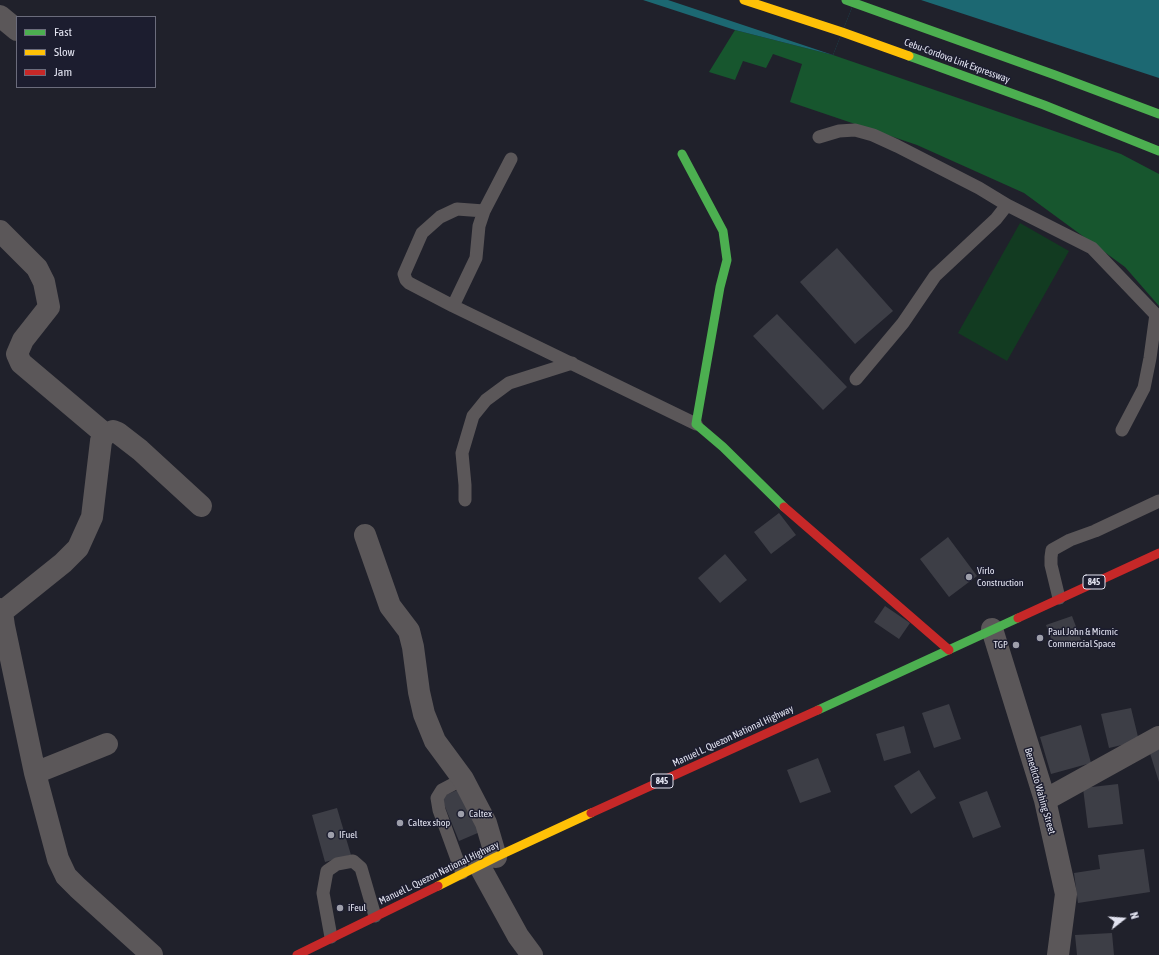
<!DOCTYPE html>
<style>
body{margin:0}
#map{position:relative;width:1159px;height:955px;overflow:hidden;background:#20212b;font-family:"Asap Condensed",sans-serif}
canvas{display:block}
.legend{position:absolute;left:16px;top:16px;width:140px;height:72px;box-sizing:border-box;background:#1c1d2f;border:1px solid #6b6c7c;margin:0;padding:5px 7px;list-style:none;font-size:12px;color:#e2e3f0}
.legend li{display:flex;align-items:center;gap:8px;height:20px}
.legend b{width:20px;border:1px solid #6b6c7c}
.north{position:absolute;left:1103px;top:899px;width:40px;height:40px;-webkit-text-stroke:3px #1c1d2f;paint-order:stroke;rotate:73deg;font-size:11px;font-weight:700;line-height:16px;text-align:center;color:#e2e3f0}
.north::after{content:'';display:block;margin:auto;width:14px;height:18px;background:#e2e3f0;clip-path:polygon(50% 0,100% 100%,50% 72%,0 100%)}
</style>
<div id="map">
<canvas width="1159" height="955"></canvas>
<ul class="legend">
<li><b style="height:5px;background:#4caf50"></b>Fast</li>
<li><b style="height:5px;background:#ffc107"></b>Slow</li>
<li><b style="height:5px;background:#c62828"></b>Jam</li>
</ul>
<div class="north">N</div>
</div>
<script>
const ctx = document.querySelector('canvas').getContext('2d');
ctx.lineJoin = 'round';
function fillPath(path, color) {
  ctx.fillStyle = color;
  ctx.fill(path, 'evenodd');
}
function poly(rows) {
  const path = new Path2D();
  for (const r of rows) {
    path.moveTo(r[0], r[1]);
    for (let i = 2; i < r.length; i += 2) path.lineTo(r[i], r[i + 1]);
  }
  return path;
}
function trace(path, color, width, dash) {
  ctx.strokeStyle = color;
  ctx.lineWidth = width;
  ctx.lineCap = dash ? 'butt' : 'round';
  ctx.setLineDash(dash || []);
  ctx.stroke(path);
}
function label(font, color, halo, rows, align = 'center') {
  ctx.font = font + ' "Asap Condensed",sans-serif';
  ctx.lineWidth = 3;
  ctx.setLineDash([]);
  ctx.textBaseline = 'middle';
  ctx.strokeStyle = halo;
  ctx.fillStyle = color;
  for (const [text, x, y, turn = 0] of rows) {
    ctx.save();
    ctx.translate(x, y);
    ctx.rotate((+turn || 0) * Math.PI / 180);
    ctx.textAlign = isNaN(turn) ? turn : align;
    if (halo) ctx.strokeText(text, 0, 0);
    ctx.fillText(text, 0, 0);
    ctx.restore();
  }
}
fillPath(poly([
 [1020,223,1069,251,1007,361,958,333]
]), '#123b21');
fillPath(poly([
 [735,30,833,55,1121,154,1159,174,1159,306,1125,267,1024,193,917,145,790,102,802,64,773,54,766,68,743,61,735,80,709,72]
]), '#17562e');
fillPath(poly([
 [643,0,855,0,833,55,735,30],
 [922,0,1159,0,1159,78,921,0]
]), '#1c6872');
fillPath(poly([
 [668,0,855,0,833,55]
]), '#20212b');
fillPath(poly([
 [837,248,893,311,855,344,800,282],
 [777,314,847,387,823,410,753,336],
 [779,513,796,535,771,554,754,532],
 [948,537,977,576,949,597,920,559],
 [725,554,747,580,720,603,698,578],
 [885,606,910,623,899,639,874,622],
 [1072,616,1081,640,1055,649,1046,625],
 [949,704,961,739,934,748,922,713],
 [1131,708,1139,741,1109,748,1101,714],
 [1081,725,1091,763,1051,774,1040,737],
 [904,726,911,753,884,761,876,734],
 [1159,744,1159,782,1148,747],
 [818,758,831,792,800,803,787,770],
 [919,770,936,798,911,814,894,786],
 [1118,784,1123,824,1088,828,1083,788],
 [462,788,480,832,459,841,441,797],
 [987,791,1001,827,973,838,959,802],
 [337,808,351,855,325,862,312,815],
 [1144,849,1150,892,1078,903,1074,873,1100,869,1098,855],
 [1112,933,1114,955,1077,955,1075,935]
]), '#3d3e46');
trace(poly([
 [819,137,839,131,855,130,873,135,897,146,979,188,1007,205,996,219,935,276,903,323,856,379],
 [1007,205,1092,248,1159,318],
 [484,211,457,209,440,217,422,233,404,274,406,280,409,283,453,306,696,424],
 [453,306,476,258,479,226,484,211,511,159],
 [1122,430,1144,388,1150,358,1156,314],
 [465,500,465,485,462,453,473,416,486,400,509,383,572,363],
 [1059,598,1051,565,1051,557,1052,550,1070,540,1095,531,1159,501],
 [462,873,439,810,437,798,442,790,463,779],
 [331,937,323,893,327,871,337,864,353,861,361,868,375,916]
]), '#5b5759', 13);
trace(poly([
 [0,16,17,30],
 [0,231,37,268,44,282,49,307,23,340,17,354,21,363,105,434,101,441,92,517,78,548,63,563,2,612],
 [105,434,113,431,118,433,140,450,201,506],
 [365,535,390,606,409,631,413,647,419,692,424,714,435,741,463,779,476,804,486,823,496,857],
 [0,609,2,612,4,626,35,773,58,859,66,876,78,888,152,955],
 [992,629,1045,800,1066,894,1058,955],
 [35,773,107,744],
 [1045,800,1159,737],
 [479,865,518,936,532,955]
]), '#5b5759', 22);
trace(poly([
 [846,0,1055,75,1159,114],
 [909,56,1044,105,1159,151],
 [682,154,723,231,727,260,720,287,696,424,723,447,784,507],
 [818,710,1018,618]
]), '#4caf50', 9);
trace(poly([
 [744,0,842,32,909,56],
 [438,886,496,857,591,813]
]), '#ffc107', 9);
trace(poly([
 [784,507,949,650],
 [1018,618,1159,553],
 [591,813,818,710],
 [297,955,438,886]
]), '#c62828', 9);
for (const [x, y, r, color] of [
 [969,577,4,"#9e9fab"],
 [1040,638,4,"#9e9fab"],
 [1016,645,4,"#9e9fab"],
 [461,814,4,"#9e9fab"],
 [400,823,4,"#9e9fab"],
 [331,835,4,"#9e9fab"],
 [340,908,4,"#9e9fab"]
]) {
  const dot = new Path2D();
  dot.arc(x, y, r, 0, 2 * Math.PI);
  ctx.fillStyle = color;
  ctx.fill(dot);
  trace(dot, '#1c1d2f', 1.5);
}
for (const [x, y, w] of [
 [1094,582,22],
 [662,781,22]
]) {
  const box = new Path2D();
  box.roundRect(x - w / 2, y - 7, w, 14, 3);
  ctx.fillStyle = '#1c1d2f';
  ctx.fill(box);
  trace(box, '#e2e3f0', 1);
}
label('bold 9px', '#e2e3f0', null, [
 ["845",1094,582],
 ["845",662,781]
]);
label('10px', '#e2e3f0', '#1c1d2f', [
 ["Cebu-Cordova Link Expressway",957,61,20],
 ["Manuel L. Quezon National Highway",733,736,-25],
 ["Benedicto Wahing Street",1040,791,74],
 ["Manuel L. Quezon National Highway",439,873,-26]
]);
label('10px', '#e2e3f0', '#1c1d2f', [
 ["Virlo",977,571],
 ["Construction",977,583],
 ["Paul John & Micmic",1048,632],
 ["Commercial Space",1048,644],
 ["TGP",1008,645,"right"],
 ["Caltex",469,814],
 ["Caltex shop",408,823],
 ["IFuel",339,835],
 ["iFeul",348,908]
], 'left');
</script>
